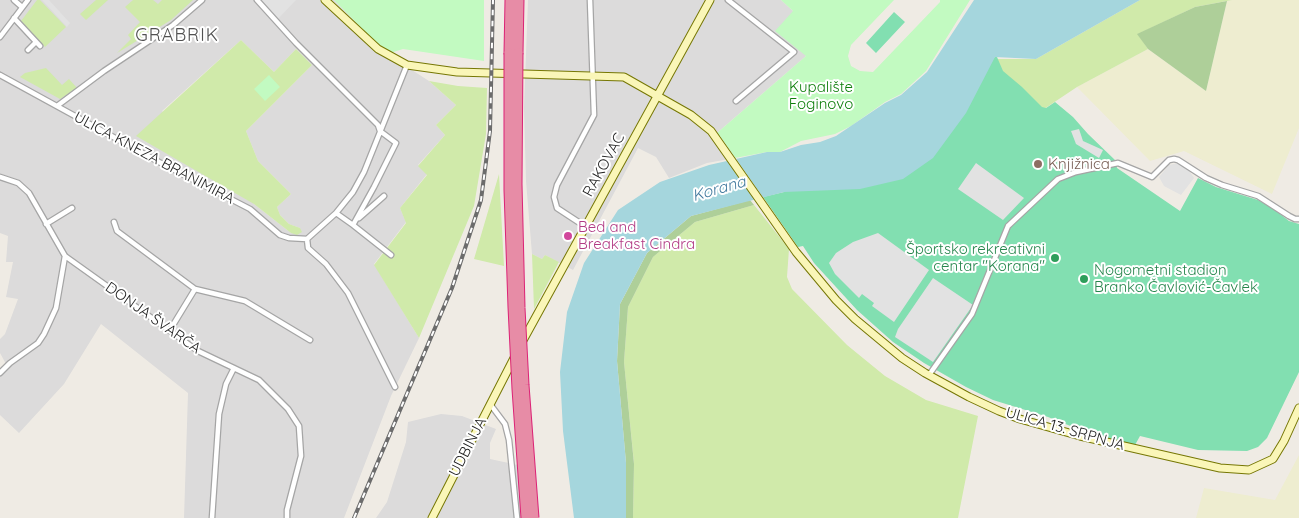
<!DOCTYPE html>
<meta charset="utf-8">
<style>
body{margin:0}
canvas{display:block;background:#efebe4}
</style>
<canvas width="1299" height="518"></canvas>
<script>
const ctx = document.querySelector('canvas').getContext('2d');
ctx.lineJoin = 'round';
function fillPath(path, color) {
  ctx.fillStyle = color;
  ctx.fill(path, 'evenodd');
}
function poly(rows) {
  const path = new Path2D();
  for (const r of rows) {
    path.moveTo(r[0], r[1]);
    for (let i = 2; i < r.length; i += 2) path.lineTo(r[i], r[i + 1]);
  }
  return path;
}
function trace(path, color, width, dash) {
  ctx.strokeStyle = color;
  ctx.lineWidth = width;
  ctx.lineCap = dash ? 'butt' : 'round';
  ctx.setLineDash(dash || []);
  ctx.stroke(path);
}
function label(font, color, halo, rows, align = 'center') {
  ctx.font = font + ' Quicksand,sans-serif';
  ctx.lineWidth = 4;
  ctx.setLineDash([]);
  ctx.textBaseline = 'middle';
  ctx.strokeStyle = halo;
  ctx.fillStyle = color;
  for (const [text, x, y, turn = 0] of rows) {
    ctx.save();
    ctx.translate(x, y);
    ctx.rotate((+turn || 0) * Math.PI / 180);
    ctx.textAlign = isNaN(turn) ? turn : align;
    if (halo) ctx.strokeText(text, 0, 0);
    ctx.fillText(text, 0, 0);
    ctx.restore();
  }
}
fillPath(poly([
 [0,0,334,0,387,54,429,81,456,105,436,125,445,135,418,165,427,174,400,208,406,222,374,264,419,338,391,396,344,518,184,518,188,393,101,324,64,384,19,433,0,415,0,369,6,364,0,353,0,339,5,334,18,299,6,297,13,262,6,262,8,236,0,233],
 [241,40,274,72,296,49,312,65,246,131,258,161,291,194,277,207,280,215,289,224,300,228,291,233,254,204,162,111],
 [528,0,781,0,793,11,806,56,718,132,735,158,707,163,669,178,656,157,638,148,573,270,545,255,542,259,532,254,526,181,524,108],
 [441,414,462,416,496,429,490,443,490,459,518,465,521,518,376,518,387,502,406,442,408,422]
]), '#dcdbdb');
fillPath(poly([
 [1232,0,1299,0,1299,128,1272,194,1184,151,1150,161,1077,87,1148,49,1206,91,1227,1],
 [1299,455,1299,518,1196,518,1204,488,1275,500]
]), '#eeedd0');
fillPath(poly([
 [37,0,40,0,66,27,45,47,21,21],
 [96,0,108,0,86,20,80,14],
 [133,0,153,0,158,4,162,0,193,0,171,20,117,53,131,39,128,35,140,22,125,7],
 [1140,0,1232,0,1195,7,1138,34,1148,49,1077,87,1044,109,785,194,997,59,1036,59],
 [241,40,274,72,296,49,312,65,246,131,258,161,291,194,277,207,280,215,289,224,300,228,302,232,297,235,291,233,254,204,136,136],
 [46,68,62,85,69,79,77,88,60,99,20,77,25,73],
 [429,81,458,86,487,88,486,134,474,206,419,338,374,265,406,223,400,208,427,175,418,166,445,135,436,125,456,105],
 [499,174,504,266,474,259],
 [754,205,789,249,787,277,792,289,847,345,885,376,926,400,978,416,958,518,633,518,634,463,624,362,628,307,653,257,695,222],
 [532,254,542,259,545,255,559,262,534,309]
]), '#d0eaaa');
fillPath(poly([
 [1227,1,1206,91,1148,49,1137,34,1195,7],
 [750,200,754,205,695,222,653,257,628,307,624,362,634,464,633,518,626,518,626,463,617,361,620,304,647,253,691,216]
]), '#aecf99');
fillPath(poly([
 [334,0,484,0,484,61,403,49,387,54],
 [781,0,894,0,851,45,848,56,851,66,860,71,873,72,940,2,940,0,970,0,926,71,901,94,885,102,851,126,835,134,801,141,780,152,767,152,735,158,717,133,806,56,775,31,793,11],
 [269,75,280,87,265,101,254,89]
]), '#c2fac1');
fillPath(poly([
 [894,12,905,22,876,53,866,43],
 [995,57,997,57,1003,71,1022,87,1042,107,1046,108,1055,102,1073,117,1088,134,1115,160,1117,168,1180,211,1198,178,1216,187,1258,200,1275,210,1289,221,1299,224,1299,372,1267,438,1258,447,1247,451,1198,450,1140,436,1135,445,1098,437,1048,417,993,400,966,387,924,363,893,342,857,310,814,263,803,246,798,247,763,197,784,192]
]), '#82dfb1');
fillPath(poly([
 [42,0,49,0,70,23,67,27],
 [261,0,296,0,278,19],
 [1079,129,1083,141,1103,150,1099,158,1076,144,1071,131],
 [976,163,1024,198,1003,220,958,189],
 [1178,163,1190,172,1194,178,1181,195,1164,186,1159,177,1169,165],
 [878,233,929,270,894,322,872,306,874,303,862,294,859,298,835,274,829,263,836,253,853,242],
 [933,278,973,305,933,362,895,337,898,329]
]), '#e2e2e2');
fillPath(poly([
 [974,0,1140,0,1036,59,995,57,966,113,933,158,903,179,860,189,784,192,691,216,647,253,620,304,617,361,626,463,626,518,574,518,563,431,560,372,567,312,584,263,618,210,660,182,709,165,767,152,780,152,801,145,820,142,836,136,885,103,901,95,927,72]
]), '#a5d6dd');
fillPath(poly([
 [720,136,795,243,788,247,713,141]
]), '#fff');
const street = poly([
 [14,0,22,7],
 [257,0,296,43,378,125,380,131,396,143,374,187,353,225,336,213],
 [728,0,794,52,736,101],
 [14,18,40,46],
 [0,37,28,0],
 [28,50,36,42],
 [0,75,159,162,250,209,280,235,289,238,307,239],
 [57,106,104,71,173,25,202,0],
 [0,177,18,183,29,193,65,256,198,351,259,380,288,409,299,426,301,456,287,510,287,518],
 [359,218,384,196],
 [114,222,117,231,195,289,245,301,310,340],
 [46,224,72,208],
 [353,225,391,255],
 [586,227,557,208,554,197,557,185,594,115,590,0],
 [307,239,336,213,353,192,364,172,407,65],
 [307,239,308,248,326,264,348,293,395,387],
 [170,330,195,289],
 [0,373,10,363,38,343,44,334,56,308,65,256],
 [929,375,972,314,1008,226,1058,179,1076,172,1118,163,1152,177,1169,160,1174,159,1178,160,1206,178,1222,185,1258,196,1289,216,1295,219,1299,219],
 [490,404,505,424,509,440,517,518],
 [212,518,219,414,226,384,234,368]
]);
const secondary = poly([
 [325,0,378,49,407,65,457,72,624,77,691,115,711,131,796,252,836,300,855,319,902,358,925,373,969,397,999,411,1020,419,1080,436,1220,468,1249,470,1273,459,1284,441,1299,408],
 [521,344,710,0],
 [432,518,515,356]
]);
const highway = poly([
 [509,53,510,0],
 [518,53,519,0]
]);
trace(street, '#a5a5a5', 7);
trace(secondary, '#767704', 9);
trace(highway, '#dc2376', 11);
trace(street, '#fff', 4.5);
trace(secondary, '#faf6b8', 7);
trace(highway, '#e78ca6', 9);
const rail = poly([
 [354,518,452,288,481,200,490,131,493,0]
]);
trace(rail, '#6c6c6c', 4);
trace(rail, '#fff', 2, [5.5]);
const highwayBridge = poly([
 [509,53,509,190,513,307,517,389,526,518],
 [518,53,517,184,520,308,524,385,534,518]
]);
trace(highwayBridge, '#dc2376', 11, []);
trace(highwayBridge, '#e78ca6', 9);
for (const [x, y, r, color] of [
 [1038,164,5,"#8d6e63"],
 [568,236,5,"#d1479c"],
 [1055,258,5,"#2e9e5b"],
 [1084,279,5,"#2e9e5b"]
]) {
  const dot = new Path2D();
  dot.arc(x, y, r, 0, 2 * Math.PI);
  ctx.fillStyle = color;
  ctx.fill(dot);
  trace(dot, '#fff', 2);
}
label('15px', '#0d7e0b', '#fff', [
 ["Kupalište",821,87],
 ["Foginovo",821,104]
]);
label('15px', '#1e1e1e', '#fff', [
 ["ULICA KNEZA BRANIMIRA",154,158,28],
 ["RAKOVAC",604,165,-61],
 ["DONJA ŠVARČA",153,318,35],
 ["ULICA 13. SRPNJA",1065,429,16],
 ["UDBINJA",468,447,-63]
]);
label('15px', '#785e54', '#fff', [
 ["Knjižnica",1048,164]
], 'left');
label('15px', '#b23c85', '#fff', [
 ["Bed and",578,227],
 ["Breakfast Cindra",578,244]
], 'left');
label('15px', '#27864d', '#fff', [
 ["Športsko rekreativni",1045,249],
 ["centar \"Korana\"",1045,266],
 ["Nogometni stadion",1094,270,"left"],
 ["Branko Čavlović-Čavlek",1094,287,"left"]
], 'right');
label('italic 16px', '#447b9f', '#fff', [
 ["Korana",719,189,-16]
]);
ctx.letterSpacing = '1px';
label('18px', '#515151', '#fff', [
 ["GRABRIK",177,36]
]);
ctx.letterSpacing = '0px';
</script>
